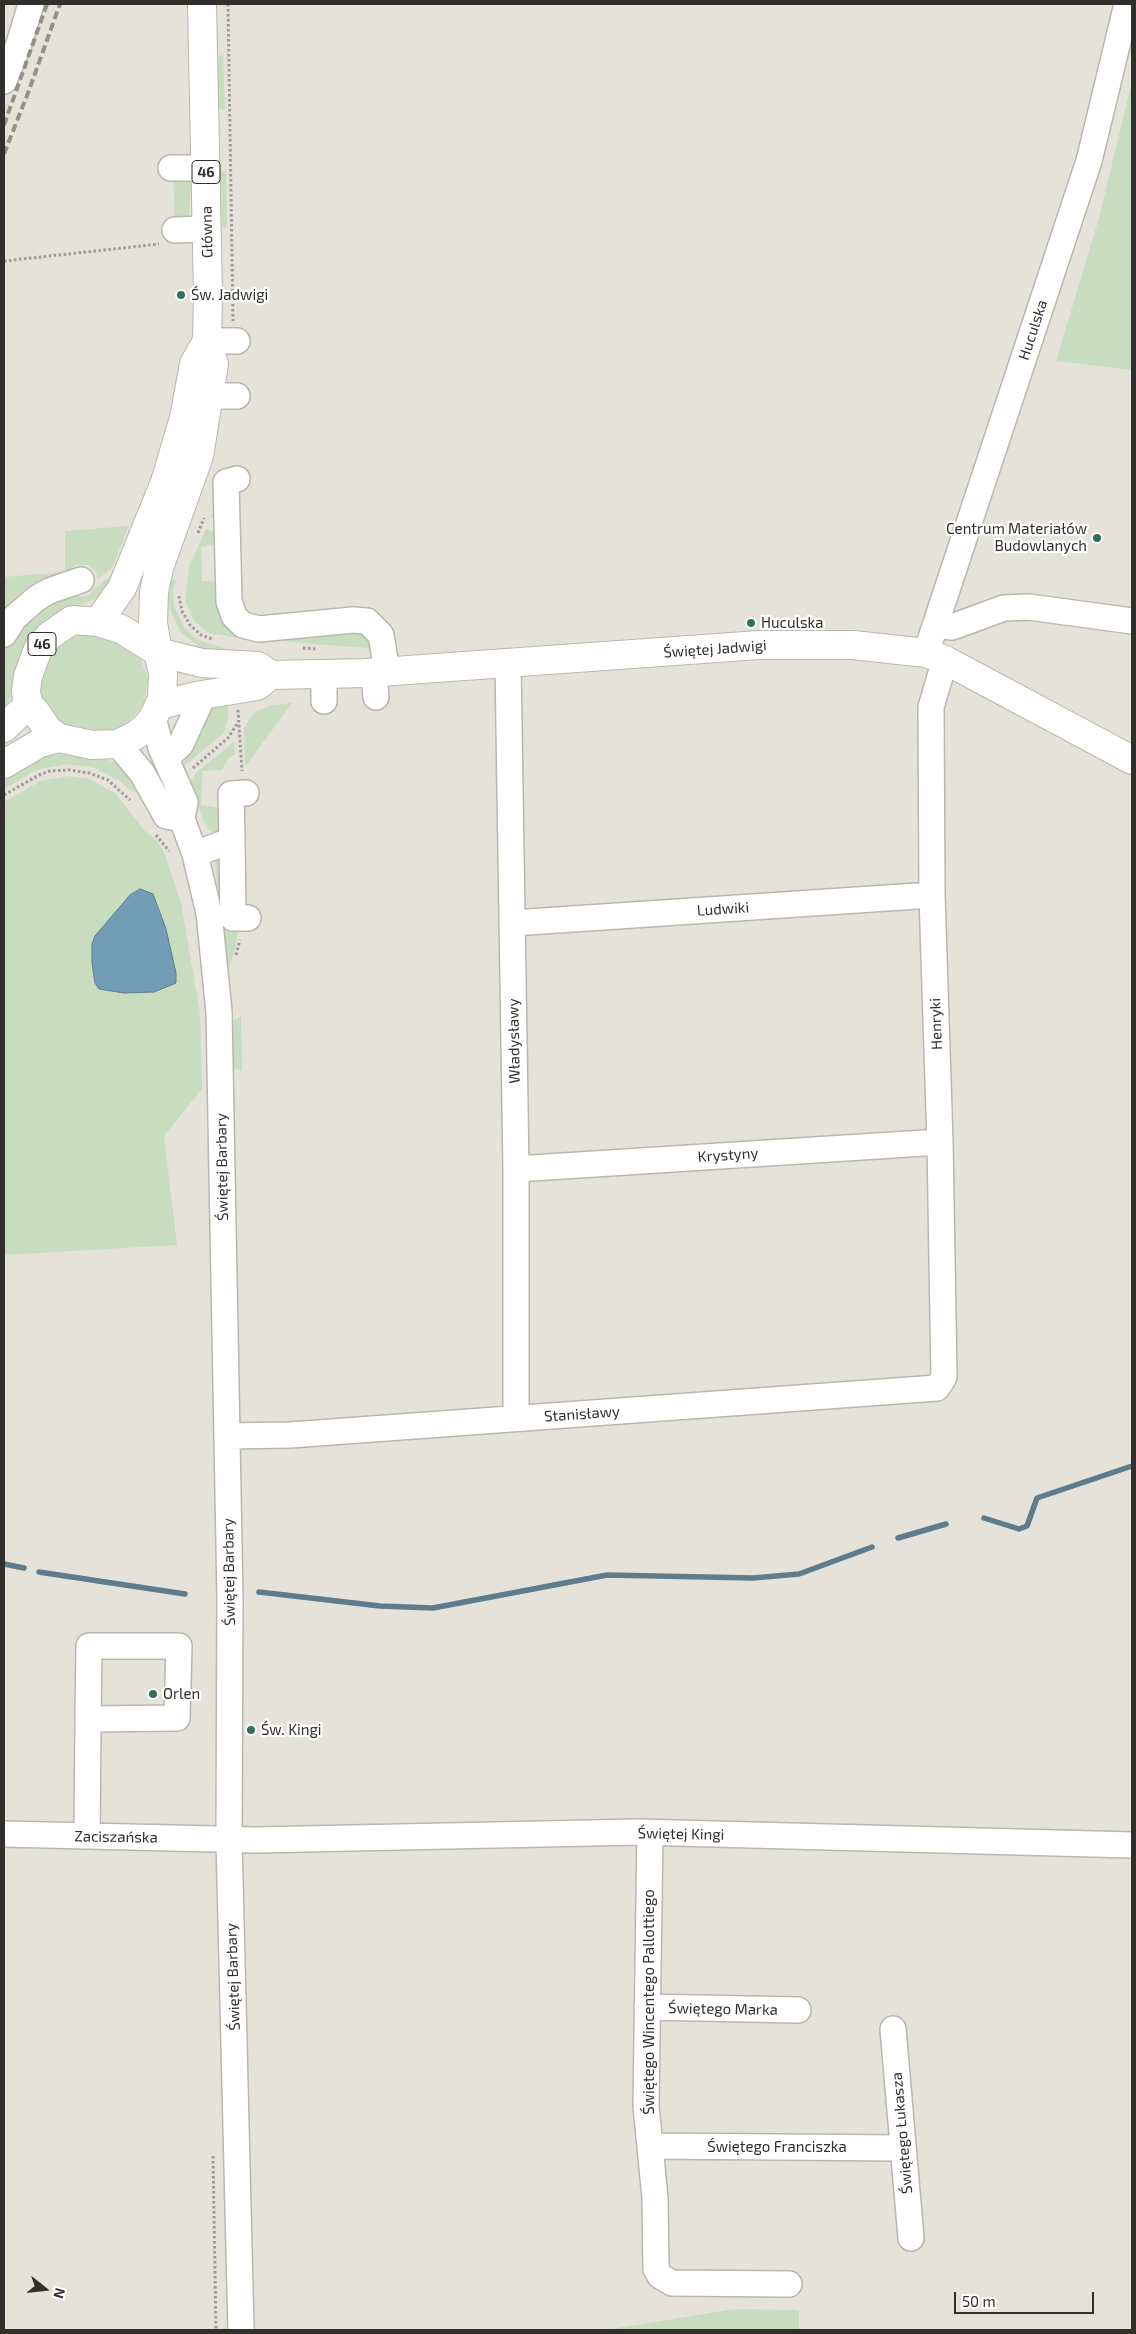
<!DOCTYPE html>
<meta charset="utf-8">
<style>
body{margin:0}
#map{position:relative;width:1136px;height:2334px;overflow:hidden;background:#e5e3d9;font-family:"Exo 2",sans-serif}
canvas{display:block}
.frame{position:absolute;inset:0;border:5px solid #302f2b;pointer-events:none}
.north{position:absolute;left:20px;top:2264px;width:50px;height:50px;-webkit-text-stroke:4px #fff;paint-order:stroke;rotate:106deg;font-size:14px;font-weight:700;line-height:20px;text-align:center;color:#302f2b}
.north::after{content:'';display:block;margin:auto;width:18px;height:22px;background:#302f2b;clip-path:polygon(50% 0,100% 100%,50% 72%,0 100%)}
.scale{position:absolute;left:954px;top:2292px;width:140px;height:22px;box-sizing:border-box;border:2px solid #302f2b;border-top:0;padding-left:6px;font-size:15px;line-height:18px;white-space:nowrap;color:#302f2b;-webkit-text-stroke:4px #fff;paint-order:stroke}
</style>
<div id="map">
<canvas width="1136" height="2334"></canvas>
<div class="frame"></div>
<div class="north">N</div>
<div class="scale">50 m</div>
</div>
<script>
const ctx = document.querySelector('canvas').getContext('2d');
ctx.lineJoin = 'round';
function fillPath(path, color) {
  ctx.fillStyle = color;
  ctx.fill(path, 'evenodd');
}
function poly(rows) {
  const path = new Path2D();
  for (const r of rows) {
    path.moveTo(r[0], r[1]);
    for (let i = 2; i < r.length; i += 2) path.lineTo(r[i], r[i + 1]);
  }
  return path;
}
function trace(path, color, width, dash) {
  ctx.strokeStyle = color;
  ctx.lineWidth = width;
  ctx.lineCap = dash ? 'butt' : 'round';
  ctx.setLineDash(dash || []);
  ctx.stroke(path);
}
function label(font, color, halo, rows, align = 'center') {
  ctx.font = font + ' "Exo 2",sans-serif';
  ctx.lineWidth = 4.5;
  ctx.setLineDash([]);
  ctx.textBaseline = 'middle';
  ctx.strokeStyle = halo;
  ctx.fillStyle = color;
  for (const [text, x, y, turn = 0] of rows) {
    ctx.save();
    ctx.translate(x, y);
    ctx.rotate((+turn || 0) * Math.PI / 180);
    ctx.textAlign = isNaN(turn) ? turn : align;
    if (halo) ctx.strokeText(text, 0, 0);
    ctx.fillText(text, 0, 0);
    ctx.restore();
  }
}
fillPath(poly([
 [223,54,225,110,219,108,217,58],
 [1132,81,1132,370,1056,361,1099,218],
 [226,170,227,228,222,226,221,173],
 [173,176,191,178,189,219,175,220],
 [220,489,222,535,213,545,201,547,202,581,211,581,220,586,223,594,224,608,233,624,242,631,256,635,358,626,371,633,375,641,376,649,233,637,209,633,194,621,185,600,189,566,206,529,215,532,220,520,211,517],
 [129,526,112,568,98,579,95,571,88,565,75,565,63,577,4,622,4,577,65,572,65,531],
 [118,571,104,593,95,599,58,614,40,626,29,638,19,657,13,691,4,711,4,648,20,621,68,593,83,597,90,594,96,587],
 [170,578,176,581,173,590,174,606,185,629,198,640,224,648,228,654,201,648,181,632,169,608,167,591],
 [97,632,137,652,141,659,148,680,144,704,130,721,111,730,99,731,71,725,57,725,43,703,41,697,40,682,46,661,55,648,67,640,82,633],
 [228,697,228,719,224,733,184,766,186,752,208,710],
 [320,700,292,703,245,767,244,728,254,712,272,705],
 [234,742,235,754,228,759,222,770,202,771,201,805,220,808,223,832,214,834,207,828,188,784,198,771],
 [56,753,105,759,120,764,128,768,139,792,131,791,120,781,95,768,67,764,36,770,4,789,4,777,36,758],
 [69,776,90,779,115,793,145,831,157,840,165,855,181,903,200,1013,202,1089,164,1136,177,1245,4,1255,4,802,40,781],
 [219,854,239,928,235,949,229,968,219,905,215,863],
 [241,1017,242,1071,233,1068,232,1021],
 [735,2309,799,2310,799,2330,605,2330]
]), '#c8dcbf');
const water = poly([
 [140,889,153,894,166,929,176,973,176,983,154,992,124,993,99,989,95,983,92,963,92,944,95,936,130,895,140,889]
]);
fillPath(water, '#719db6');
trace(water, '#5e7c8c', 1);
trace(poly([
 [984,1518,1019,1529,1027,1526,1037,1498,1132,1466],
 [898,1538,946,1524],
 [4,1564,24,1568],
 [39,1572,185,1594],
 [259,1592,380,1606,433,1608,607,1575,753,1578,799,1574,872,1547]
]), '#5e7c8c', 5.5);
const minor = poly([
 [4,81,19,44,31,4],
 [171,168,206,168],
 [175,230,207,229],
 [207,341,237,341],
 [210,396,237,396],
 [237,479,226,482,229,601,234,616,243,625,259,629,353,620,367,621,381,635,387,672],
 [936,625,952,627,1004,608,1029,607,1132,621],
 [4,634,14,618,37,598,49,591,81,580],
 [926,653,1089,161,1127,4],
 [508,663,516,1169,516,1418],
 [374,673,376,697],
 [324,674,324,701],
 [153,718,161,748,185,802,182,819,195,854,209,913,219,1012,230,1599,229,1839,241,2330],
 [118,744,142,773,166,816,182,819],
 [166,758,181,744,204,694],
 [232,840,231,794,246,793],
 [195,854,232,840,233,918,248,918],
 [513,923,932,895],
 [516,1169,940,1142],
 [227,1436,290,1435,937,1388,944,1377,940,1142,932,895,931,707,945,660],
 [650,1833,646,2106,655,2198,656,2269,660,2276,672,2283,789,2284],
 [4,1834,256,1840,638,1832,1132,1845],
 [87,1836,88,1719,89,1646,179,1646,177,1718,88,1719],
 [647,2007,798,2010],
 [893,2029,911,2238],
 [651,2146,903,2148]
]);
const major = poly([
 [202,4,208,295,207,341,214,364,199,456,159,568,154,592,153,623,158,652,163,674,162,699,153,718,146,727,136,735,118,744,92,745,59,738,48,730,35,711,28,705,26,691,28,676,38,649,49,636,72,620,98,622,121,629,158,652,202,663,258,666,271,675],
 [98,622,122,588,165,482,184,418,194,364,207,341],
 [160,705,196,696,257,686,271,675,366,673,759,645,853,645,926,653,945,660,1132,760],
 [4,728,28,705],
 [4,764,40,743,59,738]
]);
trace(minor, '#b9b7ad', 28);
trace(major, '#b9b7ad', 30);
trace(poly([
 [228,4,233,321],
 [4,261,159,244],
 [198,533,204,518],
 [179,596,182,611,190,625,201,635,212,639],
 [303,648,317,649],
 [238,710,242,771],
 [193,768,228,738,237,724],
 [4,795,39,775,50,771,70,770,89,773,108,780,130,800],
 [156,835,169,851],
 [236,955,240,940],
 [213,2156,216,2330]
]), '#9c9a93', 3, [2.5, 2.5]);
trace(minor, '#fff', 25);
trace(major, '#fff', 28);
trace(poly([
 [4,125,47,4],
 [4,154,28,93,60,4]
]), '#919089', 4, [8, 4]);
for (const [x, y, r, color] of [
 [181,295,5,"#32705d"],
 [1097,538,5,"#32705d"],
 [751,623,5,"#32705d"],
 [153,1694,5,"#32705d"],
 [251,1730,5,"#32705d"]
]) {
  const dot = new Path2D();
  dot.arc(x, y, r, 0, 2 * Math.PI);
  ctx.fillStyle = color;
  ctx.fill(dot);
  trace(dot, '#fff', 2);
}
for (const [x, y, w] of [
 [206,172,28],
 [42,644,28]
]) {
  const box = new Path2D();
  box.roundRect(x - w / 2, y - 11.5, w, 23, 4);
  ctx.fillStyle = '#fff';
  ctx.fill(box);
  trace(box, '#302f2b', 1);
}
label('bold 14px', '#302f2b', null, [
 ["46",206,172],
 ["46",42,644]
]);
label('15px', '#302f2b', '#fff', [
 ["Główna",207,232,-91],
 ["Huculska",1033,330,-72],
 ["Świętej Jadwigi",715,649,-4],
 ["Ludwiki",723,909,-4],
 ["Henryki",936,1024,-92],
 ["Władysławy",514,1041,-91],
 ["Krystyny",728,1155,-4],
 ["Świętej Barbary",222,1167,-91],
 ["Stanisławy",582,1414,-4],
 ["Świętej Barbary",229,1572,-91],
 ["Świętej Kingi",681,1834,1],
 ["Zaciszańska",116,1837,1],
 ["Świętej Barbary",233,1977,-92],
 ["Świętego Wincentego Pallottiego",649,2002,-90],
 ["Świętego Marka",723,2009,1],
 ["Świętego Łukasza",902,2133,-95],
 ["Świętego Franciszka",777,2147]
]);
label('15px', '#302f2b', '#fff', [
 ["Św. Jadwigi",191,295],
 ["Centrum Materiałów",1087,529,"right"],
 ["Budowlanych",1087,546,"right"],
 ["Huculska",761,623],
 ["Orlen",163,1694],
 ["Św. Kingi",261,1730]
], 'left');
</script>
